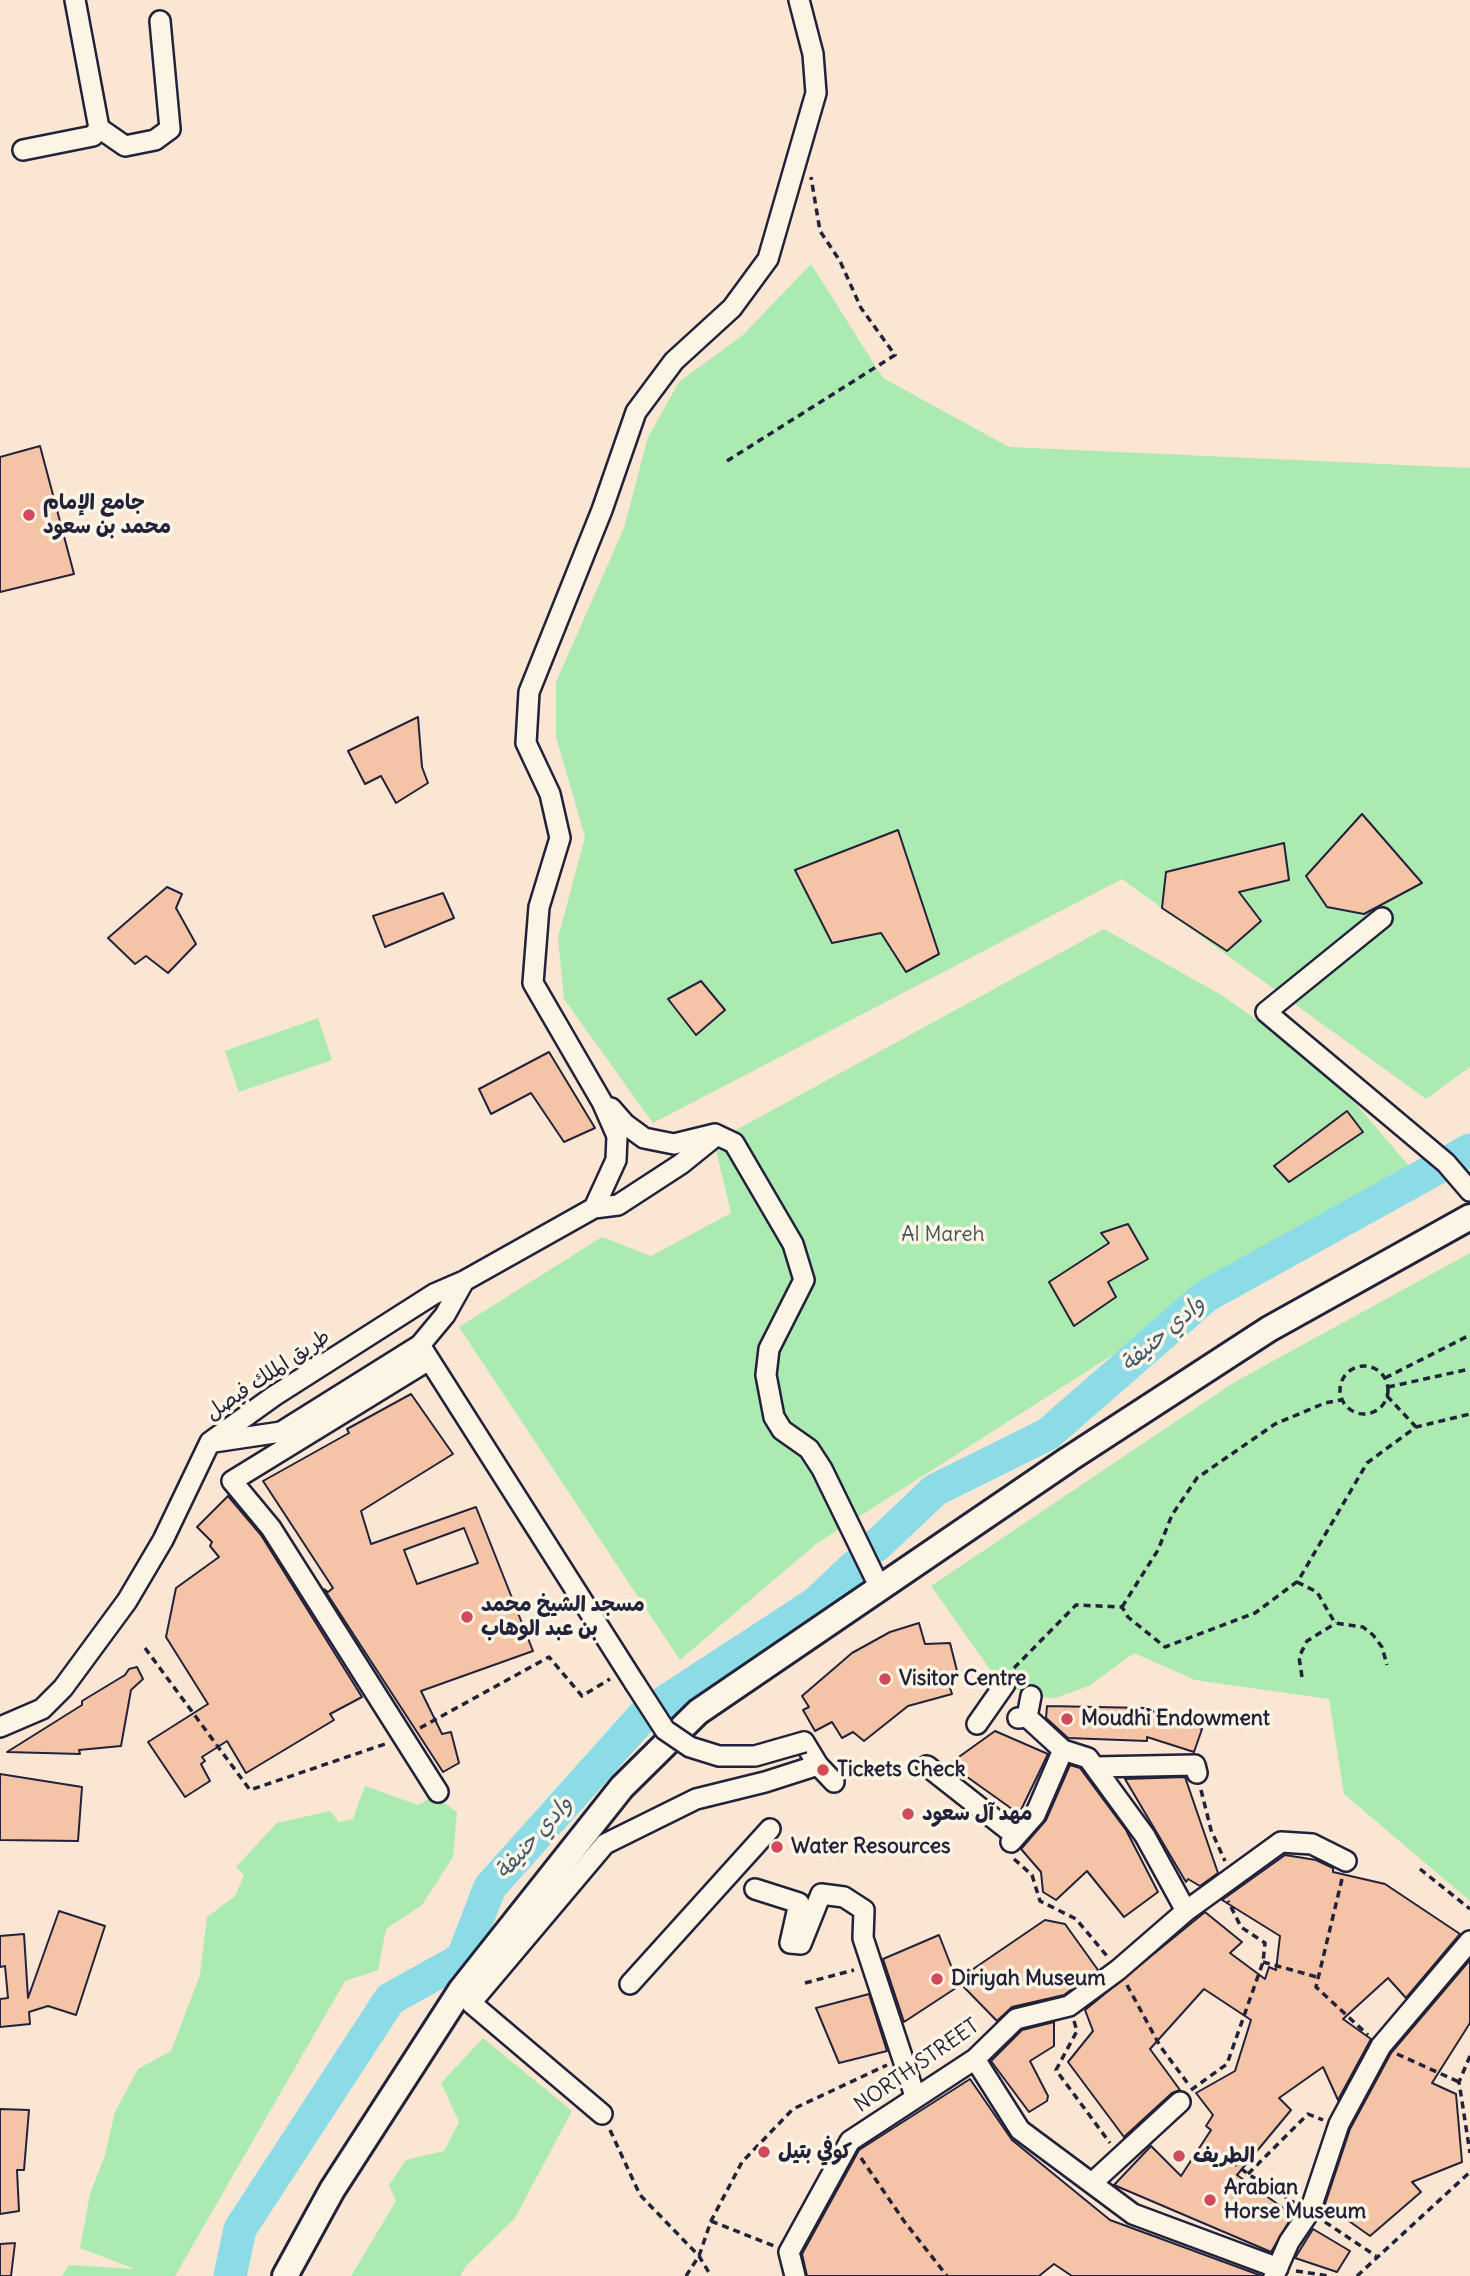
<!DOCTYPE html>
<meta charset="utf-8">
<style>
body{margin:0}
canvas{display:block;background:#fae6d2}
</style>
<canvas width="1470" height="2276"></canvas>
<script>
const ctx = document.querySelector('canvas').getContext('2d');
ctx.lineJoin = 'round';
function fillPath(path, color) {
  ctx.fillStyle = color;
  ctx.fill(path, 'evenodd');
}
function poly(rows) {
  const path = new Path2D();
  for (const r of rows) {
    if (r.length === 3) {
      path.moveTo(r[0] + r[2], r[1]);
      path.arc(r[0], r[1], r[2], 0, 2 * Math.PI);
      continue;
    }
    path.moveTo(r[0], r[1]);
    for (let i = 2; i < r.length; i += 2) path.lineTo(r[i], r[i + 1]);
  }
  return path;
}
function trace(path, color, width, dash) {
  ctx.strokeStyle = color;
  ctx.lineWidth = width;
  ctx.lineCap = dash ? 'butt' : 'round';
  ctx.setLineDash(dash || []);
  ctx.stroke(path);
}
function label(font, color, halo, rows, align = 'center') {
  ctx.font = font + ' Delius,"Playpen Sans Arabic",sans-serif';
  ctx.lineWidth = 7;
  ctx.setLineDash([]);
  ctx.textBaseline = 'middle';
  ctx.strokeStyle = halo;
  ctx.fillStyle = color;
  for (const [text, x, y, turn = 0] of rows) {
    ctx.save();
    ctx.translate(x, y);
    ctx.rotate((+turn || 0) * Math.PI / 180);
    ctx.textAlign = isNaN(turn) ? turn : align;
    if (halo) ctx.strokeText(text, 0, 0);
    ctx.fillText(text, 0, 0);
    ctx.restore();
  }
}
fillPath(poly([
 [811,264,883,378,1009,447,1470,468,1470,1067,1426,1099,1122,879,653,1123,564,999,558,938,585,837,556,737,556,682,624,528,648,437,679,382,743,335],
 [1104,929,1223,996,1326,1069,1409,1166,816,1544,680,1660,459,1327,602,1237,651,1256,731,1213,714,1142],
 [318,1018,332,1060,239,1092,225,1051],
 [1470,1253,1470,1901,1344,1794,1329,1699,1195,1680,1134,1653,1089,1686,1055,1698,1031,1696,999,1682,931,1586,1233,1383],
 [365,1786,418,1805,434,1796,457,1812,453,1857,422,1905,386,1929,378,1970,345,1981,175,2276,62,2276,69,2265,135,2269,80,2248,90,2194,105,2155,115,2112,138,2069,171,2051,200,1975,207,1917,235,1896,244,1875,236,1867,277,1823,330,1811,339,1822,353,1819],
 [483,2038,572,2111,515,2218,466,2266,460,2276,351,2276,396,2201,389,2185,406,2160,444,2151,459,2122,441,2083]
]), '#abeab1');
trace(poly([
 [876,1546,935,1490,1048,1434,1206,1296,1470,1150],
 [230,2276,240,2229,390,1999,462,1959,490,1887,643,1716,816,1603,854,1567]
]), '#8cdce7', 33);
const building = poly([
 [40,446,74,574,0,592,0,457,40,446],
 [418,717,422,767,428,783,396,803,381,776,365,784,348,751,418,717],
 [1362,814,1422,883,1364,914,1327,907,1306,876,1362,814],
 [898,830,939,954,906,972,881,933,832,943,795,870,898,830],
 [1284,843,1289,880,1239,892,1261,921,1227,951,1162,908,1166,872,1284,843],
 [167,887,182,894,176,908,196,944,168,973,146,956,135,964,108,938,167,887],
 [443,893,454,918,385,947,373,916,443,893],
 [701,981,725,1010,696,1035,668,999,701,981],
 [549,1052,595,1128,564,1142,531,1093,491,1114,479,1089,549,1052],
 [1347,1111,1363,1132,1289,1182,1274,1166,1347,1111],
 [1128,1224,1148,1259,1108,1282,1116,1297,1074,1326,1049,1282,1109,1243,1101,1233,1128,1224],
 [411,1394,453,1454,361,1511,371,1544,476,1507,533,1651,421,1691,442,1734,451,1732,459,1763,443,1772,324,1589,328,1592,333,1588,263,1481,349,1433,347,1429,411,1394],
 [464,1528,478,1563,417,1584,404,1550,464,1528],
 [228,1496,261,1535,362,1697,330,1714,334,1720,246,1773,227,1741,202,1757,205,1761,201,1764,210,1781,185,1797,148,1742,208,1704,166,1637,176,1588,219,1557,210,1546,212,1542,197,1527,228,1496],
 [919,1623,925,1644,950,1643,957,1671,946,1675,952,1694,908,1706,864,1741,853,1732,842,1738,832,1722,815,1731,803,1710,809,1707,802,1696,852,1653,890,1632,919,1623],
 [137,1667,143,1679,131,1690,121,1746,79,1750,80,1754,7,1752,82,1705,82,1701,125,1675,129,1669,137,1667],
 [1047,1706,1145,1708,1202,1729,1194,1752,1147,1737,1147,1741,1068,1738,1046,1718,1047,1706],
 [995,1731,1048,1754,1019,1814,949,1764,995,1731],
 [1070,1765,1080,1768,1126,1830,1158,1892,1124,1917,1087,1871,1056,1900,1043,1892,1041,1872,1021,1849,1046,1820,1070,1765],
 [0,1774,82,1787,78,1841,0,1840,0,1774],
 [1185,1777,1218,1873,1200,1886,1188,1879,1186,1882,1125,1779,1185,1777],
 [1285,1855,1316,1860,1333,1868,1333,1872,1385,1884,1460,1934,1406,1998,1388,1978,1343,2019,1371,2039,1338,2100,1323,2067,1279,2098,1291,2110,1237,2175,1293,2215,1271,2252,1114,2185,1151,2146,1181,2176,1211,2130,1206,2126,1213,2115,1196,2093,1235,2071,1251,2020,1204,1989,1150,2049,1180,2090,1172,2093,1124,2137,1068,2062,1093,2031,1085,2010,1205,1912,1242,1942,1230,1953,1265,1979,1269,1967,1276,1970,1280,1936,1222,1900,1285,1855],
 [59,1911,105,1926,76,2015,48,2006,29,2012,30,2024,0,2027,0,1999,8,1998,5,1966,0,1967,0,1936,24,1934,28,1998,59,1911],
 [1045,1920,1065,1924,1098,1970,1064,1995,1012,2007,997,2021,957,1980,1045,1920],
 [939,1935,959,1986,904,2022,883,1959,939,1935],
 [1470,1960,1470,2023,1432,2083,1456,2094,1462,2162,1412,2182,1421,2192,1370,2236,1325,2204,1350,2129,1391,2053,1470,1960],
 [869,1994,887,2051,839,2063,816,2008,869,1994],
 [1054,2022,1054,2046,1030,2061,1048,2096,1047,2101,1029,2112,991,2061,1022,2030,1054,2022],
 [970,2079,1012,2140,1110,2220,1262,2276,1072,2276,1054,2264,1039,2276,807,2276,802,2254,859,2150,970,2079],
 [0,2109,29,2110,24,2170,17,2170,19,2211,0,2214,0,2109],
 [1313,2229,1350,2251,1337,2272,1295,2258,1313,2229],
 [15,2243,11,2276,0,2276,0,2244,15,2243]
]);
fillPath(building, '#f5c3a5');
trace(building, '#22223b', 2);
const minor = poly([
 [75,0,99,128,125,146,155,140,170,129,160,21],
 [23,150,93,136,99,128],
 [1382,918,1266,1012,1446,1163,1470,1191],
 [611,1108,625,1124,644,1138,674,1144,715,1134,734,1143,793,1244,804,1280,769,1349,766,1375,774,1417,782,1430,809,1449,822,1469,879,1586],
 [594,1208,616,1160,617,1136,602,1102,533,983,539,907,560,838,550,794,526,743,529,692,602,510,636,412,674,361,732,308,768,259,816,93,813,54,799,0],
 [594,1208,618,1205,681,1164,712,1139],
 [420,1345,634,1682],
 [429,1360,232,1481,271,1528,438,1792],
 [214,1442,281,1432,420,1345,445,1315,464,1281],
 [1027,1717,1031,1696],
 [1018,1718,1027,1717,1063,1750,1088,1758,1145,1836,1186,1911],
 [977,1724,1005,1684],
 [0,1727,42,1709,63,1688,127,1601,163,1540,210,1442,274,1396,434,1294,464,1281,594,1208],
 [804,1742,818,1765,834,1782],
 [927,1766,1016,1836],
 [1095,1767,1195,1765,1197,1773],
 [1011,1842,1035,1815,1063,1750],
 [755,1889,799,1903,790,1943,801,1944,821,1894,844,1897,864,1910,863,1938,915,2096],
 [630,1984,770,1829],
 [975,2059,1020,2130,1133,2214,1278,2268],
 [602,2114,471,2003,605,1844,696,1799,765,1782,818,1765],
 [1092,2183,1180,2102],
 [795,2276,789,2252,850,2141,975,2059,1016,2019,1069,2006,1118,1970,1186,1911,1281,1842,1312,1844,1346,1861],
 [1274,2276,1289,2242,1310,2211,1339,2124,1381,2046,1470,1941]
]);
const major = poly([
 [285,2276,332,2190,461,1990,622,1787,698,1712,1069,1459,1269,1329,1470,1217]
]);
trace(minor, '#22223b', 24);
trace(major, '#22223b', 30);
trace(poly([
 [727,461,895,355,861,308,840,261,820,231,811,177],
 [1364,1390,24],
 [1385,1378,1470,1335],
 [1388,1387,1470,1369],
 [1387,1396,1416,1427],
 [1297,1582,1317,1592,1335,1623,1363,1627,1373,1635,1382,1647,1387,1665],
 [1122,1607,1158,1550,1172,1515,1197,1478,1275,1424,1325,1403,1341,1400],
 [145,1648,250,1790,388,1743],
 [1014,1668,1076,1605,1122,1607,1128,1617,1165,1647,1255,1613,1298,1581,1367,1463,1416,1427,1470,1414],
 [1302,1677,1299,1657,1307,1641,1336,1623],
 [420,1728,549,1657,582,1696,610,1679],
 [1201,1790,1211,1830,1225,1861],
 [1014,1859,1032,1875,1040,1901,1076,1919,1107,1956],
 [1420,1869,1470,1909],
 [1342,1879,1316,1987,1368,2035],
 [1263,1962,1317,1977],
 [805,1983,854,1970],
 [1127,1985,1160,2046,1189,2085],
 [1074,2021,1077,2031,1056,2070,1110,2143],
 [1397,2054,1459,2082],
 [1470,2056,1459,2082,1470,2153],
 [1191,2090,1227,2064,1263,1962,1265,1943,1241,1927,1228,1901],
 [610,2130,640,2195,699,2256,711,2276],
 [1222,2154,1248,2174,1295,2203],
 [861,2158,904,2221,947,2276],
 [1248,2174,1308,2114,1323,2120],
 [711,2221,774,2246],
 [1325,2222,1376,2256],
 [1296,2271,1329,2276],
 [686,2276,699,2256,711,2221,742,2162,793,2109,887,2065],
 [1357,2276,1470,2172]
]), '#22223b', 3.5, [7, 5]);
trace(minor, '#fcf5e5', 19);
trace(major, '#fcf5e5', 24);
const minorBridge = poly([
 [634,1682,665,1730,690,1747,719,1756,755,1756,804,1742]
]);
trace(minorBridge, '#22223b', 24, []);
trace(minorBridge, '#fcf5e5', 19);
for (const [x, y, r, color] of [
 [29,515,7,"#d1495b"],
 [467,1617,7,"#d1495b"],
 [885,1679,7,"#d1495b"],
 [1067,1719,7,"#d1495b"],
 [823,1770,7,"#d1495b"],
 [908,1814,7,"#d1495b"],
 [777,1847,7,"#d1495b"],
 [937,1979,7,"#d1495b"],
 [764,2152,7,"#d1495b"],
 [1179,2156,7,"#d1495b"],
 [1210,2200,7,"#d1495b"]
]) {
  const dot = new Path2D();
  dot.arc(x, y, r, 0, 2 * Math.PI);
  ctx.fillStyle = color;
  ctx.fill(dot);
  trace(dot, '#fcf5e5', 2.5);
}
label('bold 21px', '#22223b', '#fcf5e5', [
 ["جامع الإمام",43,503],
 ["محمد بن سعود",43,527],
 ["مسجد الشيخ محمد",481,1605],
 ["بن عبد الوهاب",481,1629],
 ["Visitor Centre",899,1679],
 ["Moudhi Endowment",1081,1719],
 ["Tickets Check",837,1770],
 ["مهد آل سعود",922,1814],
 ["Water Resources",791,1847],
 ["Diriyah Museum",951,1979],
 ["كوفي بتيل",778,2152],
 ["الطريف",1193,2156],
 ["Arabian",1224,2188],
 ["Horse Museum",1224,2212]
], 'left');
label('21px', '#445458', '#fcf5e5', [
 ["Al Mareh",943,1235]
]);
label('21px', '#22223b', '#fcf5e5', [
 ["طريق الملك فيصل",268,1375,-34],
 ["NORTH STREET",917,2066,-35]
]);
label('italic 23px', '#425a6f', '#fcf5e5', [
 ["وادي حنيفة",1163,1334,-41],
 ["وادي حنيفة",534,1838,-48]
]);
</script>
